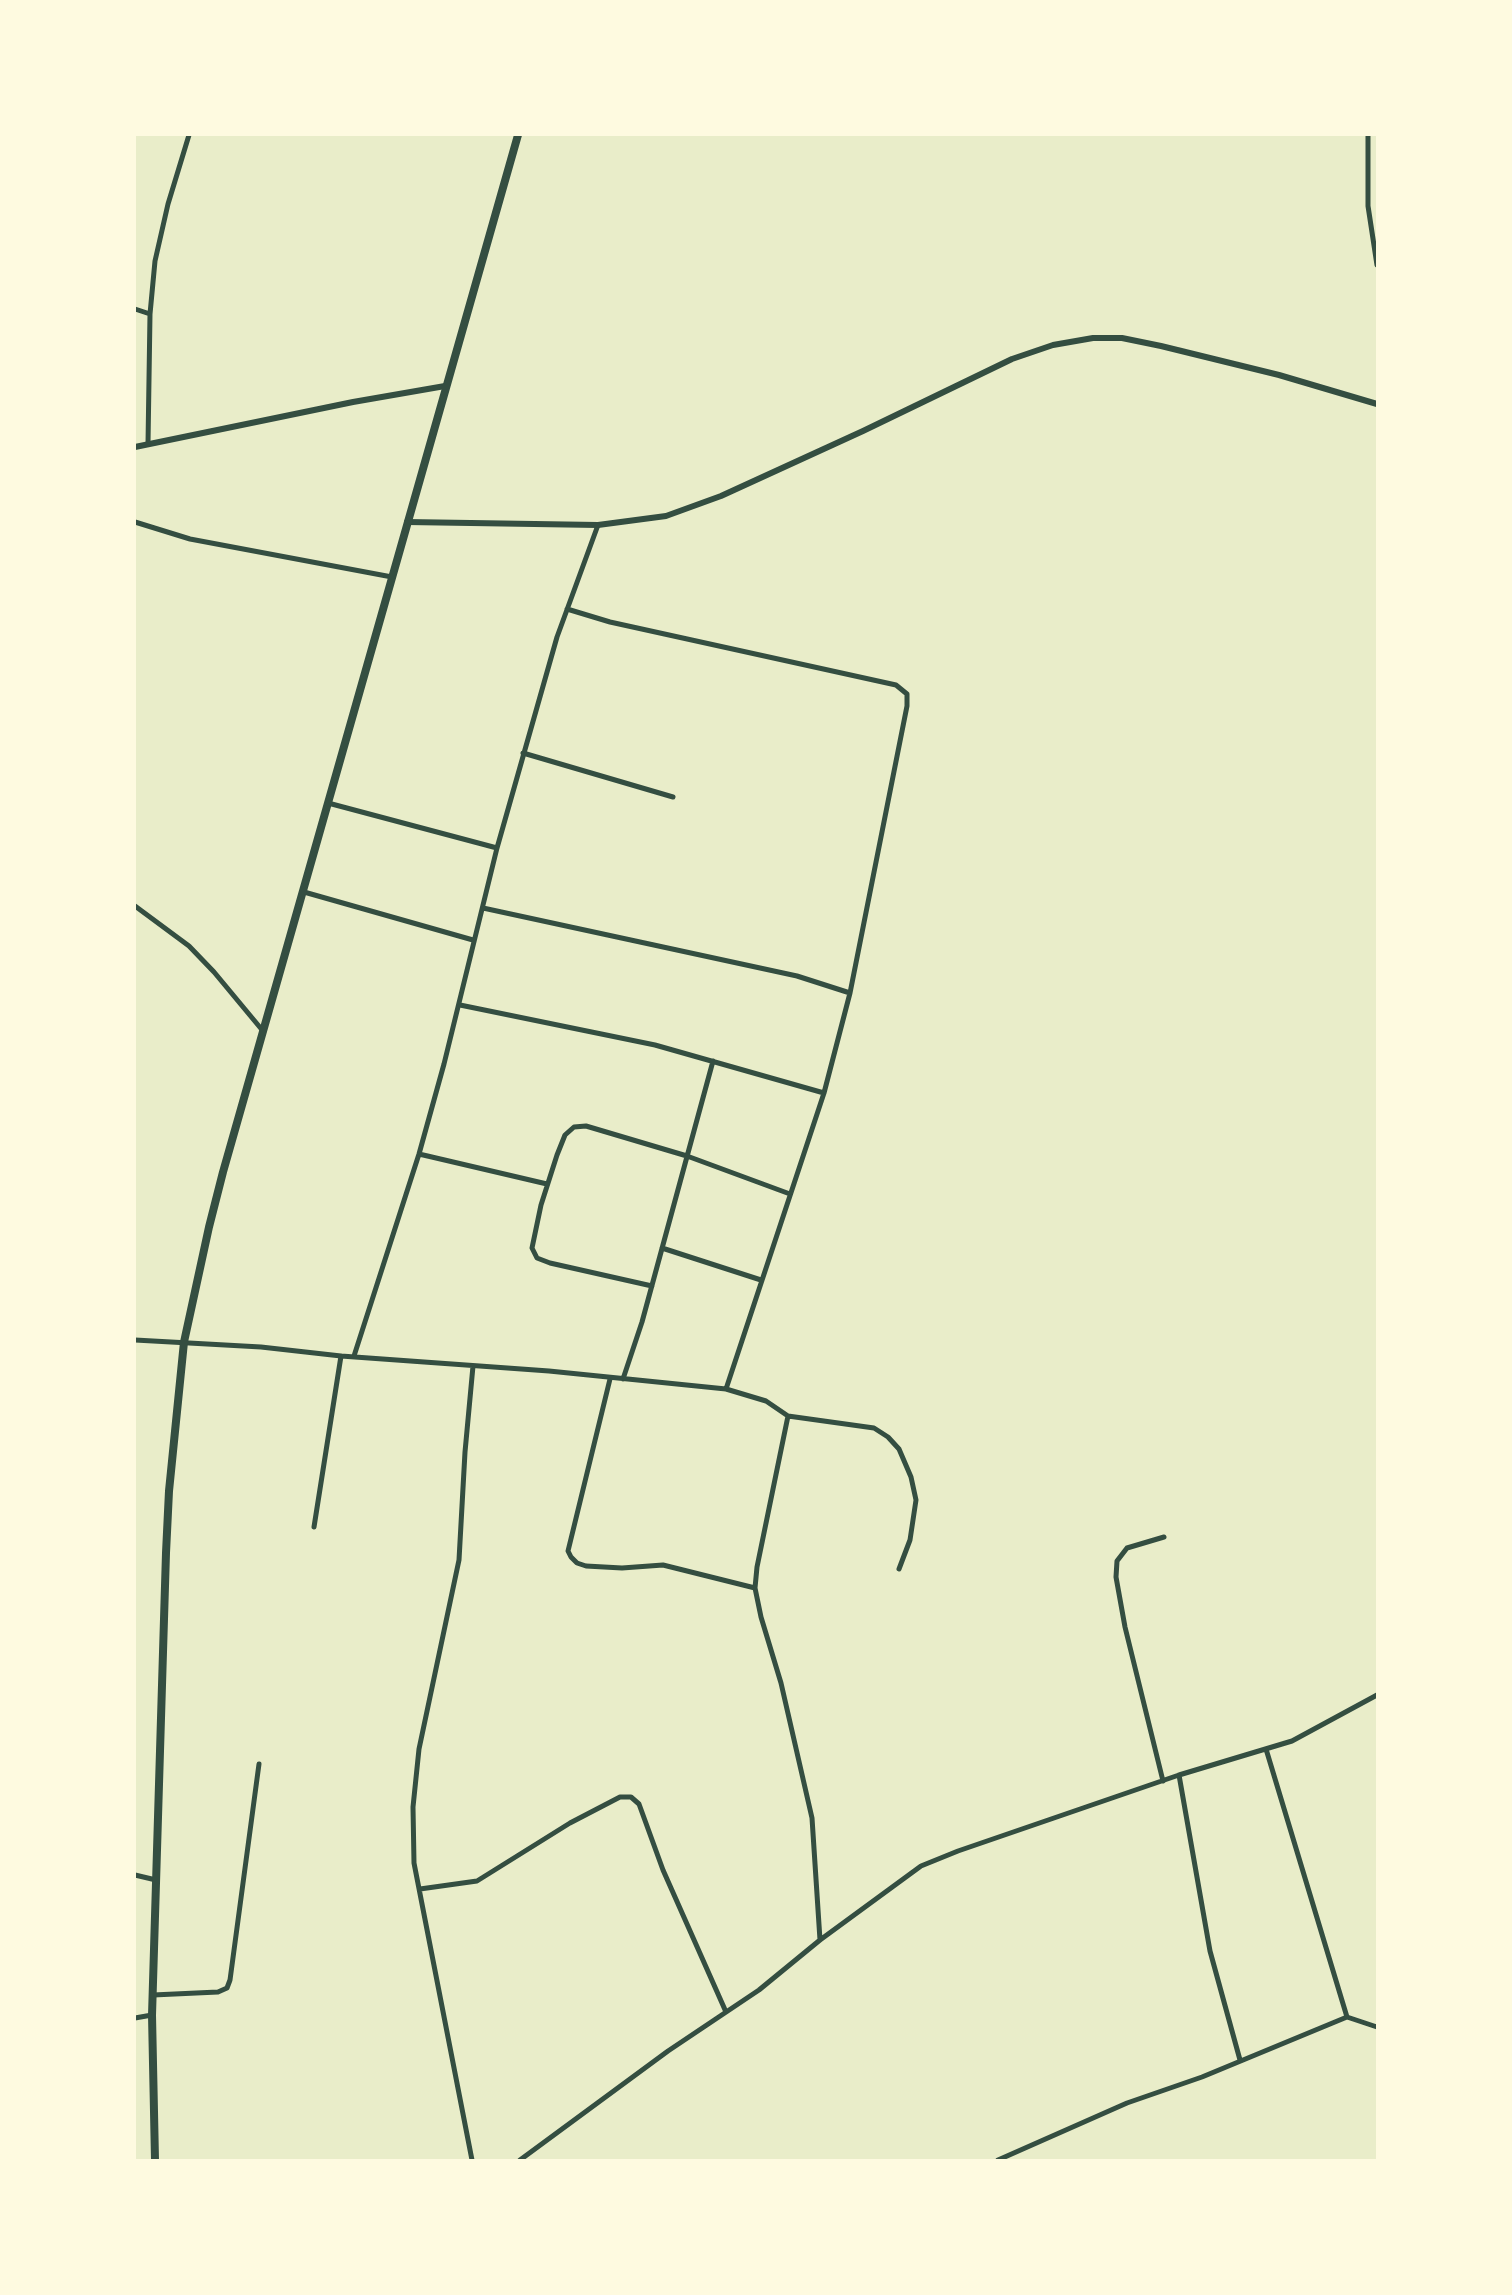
<!DOCTYPE html>
<style>
body{margin:0}
#map{position:relative;width:1512px;height:2295px;overflow:hidden;background:#e9edc9;font-family:Lato,sans-serif}
canvas{display:block}
.frame{position:absolute;inset:0;border:136px solid #fefae0;pointer-events:none}
</style>
<div id="map">
<canvas width="1512" height="2295"></canvas>
<div class="frame"></div>
</div>
<script>
const ctx = document.querySelector('canvas').getContext('2d');
ctx.lineJoin = 'round';
function poly(rows) {
  const path = new Path2D();
  for (const r of rows) {
    path.moveTo(r[0], r[1]);
    for (let i = 2; i < r.length; i += 2) path.lineTo(r[i], r[i + 1]);
  }
  return path;
}
function trace(path, color, width, dash) {
  ctx.strokeStyle = color;
  ctx.lineWidth = width;
  ctx.lineCap = dash ? 'butt' : 'round';
  ctx.setLineDash(dash || []);
  ctx.stroke(path);
}
trace(poly([
 [1368,135,1368,206,1377,265],
 [135,309,150,314],
 [148,444,150,314,155,261,168,204,189,135],
 [135,522,190,539,392,577],
 [567,609,610,622,896,685,907,694,907,706,850,993,824,1093,726,1389],
 [523,753,673,797],
 [328,803,497,848],
 [304,892,473,940],
 [135,906,189,946,214,972,263,1031],
 [483,908,797,976,850,993],
 [460,1005,655,1045,824,1093],
 [419,1154,547,1184],
 [662,1248,761,1280],
 [652,1286,550,1263,537,1258,532,1248,541,1205,557,1155,565,1135,574,1127,586,1126,687,1156,790,1194],
 [135,1340,261,1347,341,1356,549,1371,726,1389,766,1401,788,1416,757,1567,755,1588,761,1617,781,1683,812,1818,820,1940],
 [354,1356,419,1154,444,1064,497,848,557,637,598,525],
 [610,1379,568,1551,571,1557,577,1563,586,1566,622,1568,663,1565,755,1588],
 [623,1379,642,1322,713,1061],
 [788,1416,874,1428,888,1437,899,1449,911,1477,916,1500,910,1540,899,1569],
 [314,1527,341,1356],
 [1266,1749,1347,2017,1377,2027],
 [1179,1775,1210,1951,1240,2060],
 [1163,1781,1125,1627,1116,1577,1117,1561,1127,1548,1164,1537],
 [135,1875,156,1880],
 [420,1889,477,1881,570,1823,620,1797,631,1797,639,1804,663,1870,726,2012],
 [153,1995,218,1992,227,1988,230,1980,259,1764],
 [135,2018,152,2015],
 [472,2160,414,1863,413,1807,419,1749,459,1560,465,1452,473,1366],
 [520,2160,668,2051,759,1990,820,1940,921,1866,958,1851,1179,1775,1292,1741,1377,1695],
 [998,2160,1127,2103,1202,2077,1347,2017]
]), '#344e41', 5);
trace(poly([
 [135,447,353,402,445,386],
 [407,522,598,525,666,516,721,496,863,431,1012,359,1053,345,1093,338,1122,338,1161,346,1279,375,1377,404]
]), '#344e41', 6);
trace(poly([
 [155,2160,152,2015,166,1553,169,1491,184,1342,209,1227,223,1172,518,135]
]), '#344e41', 8);
</script>
